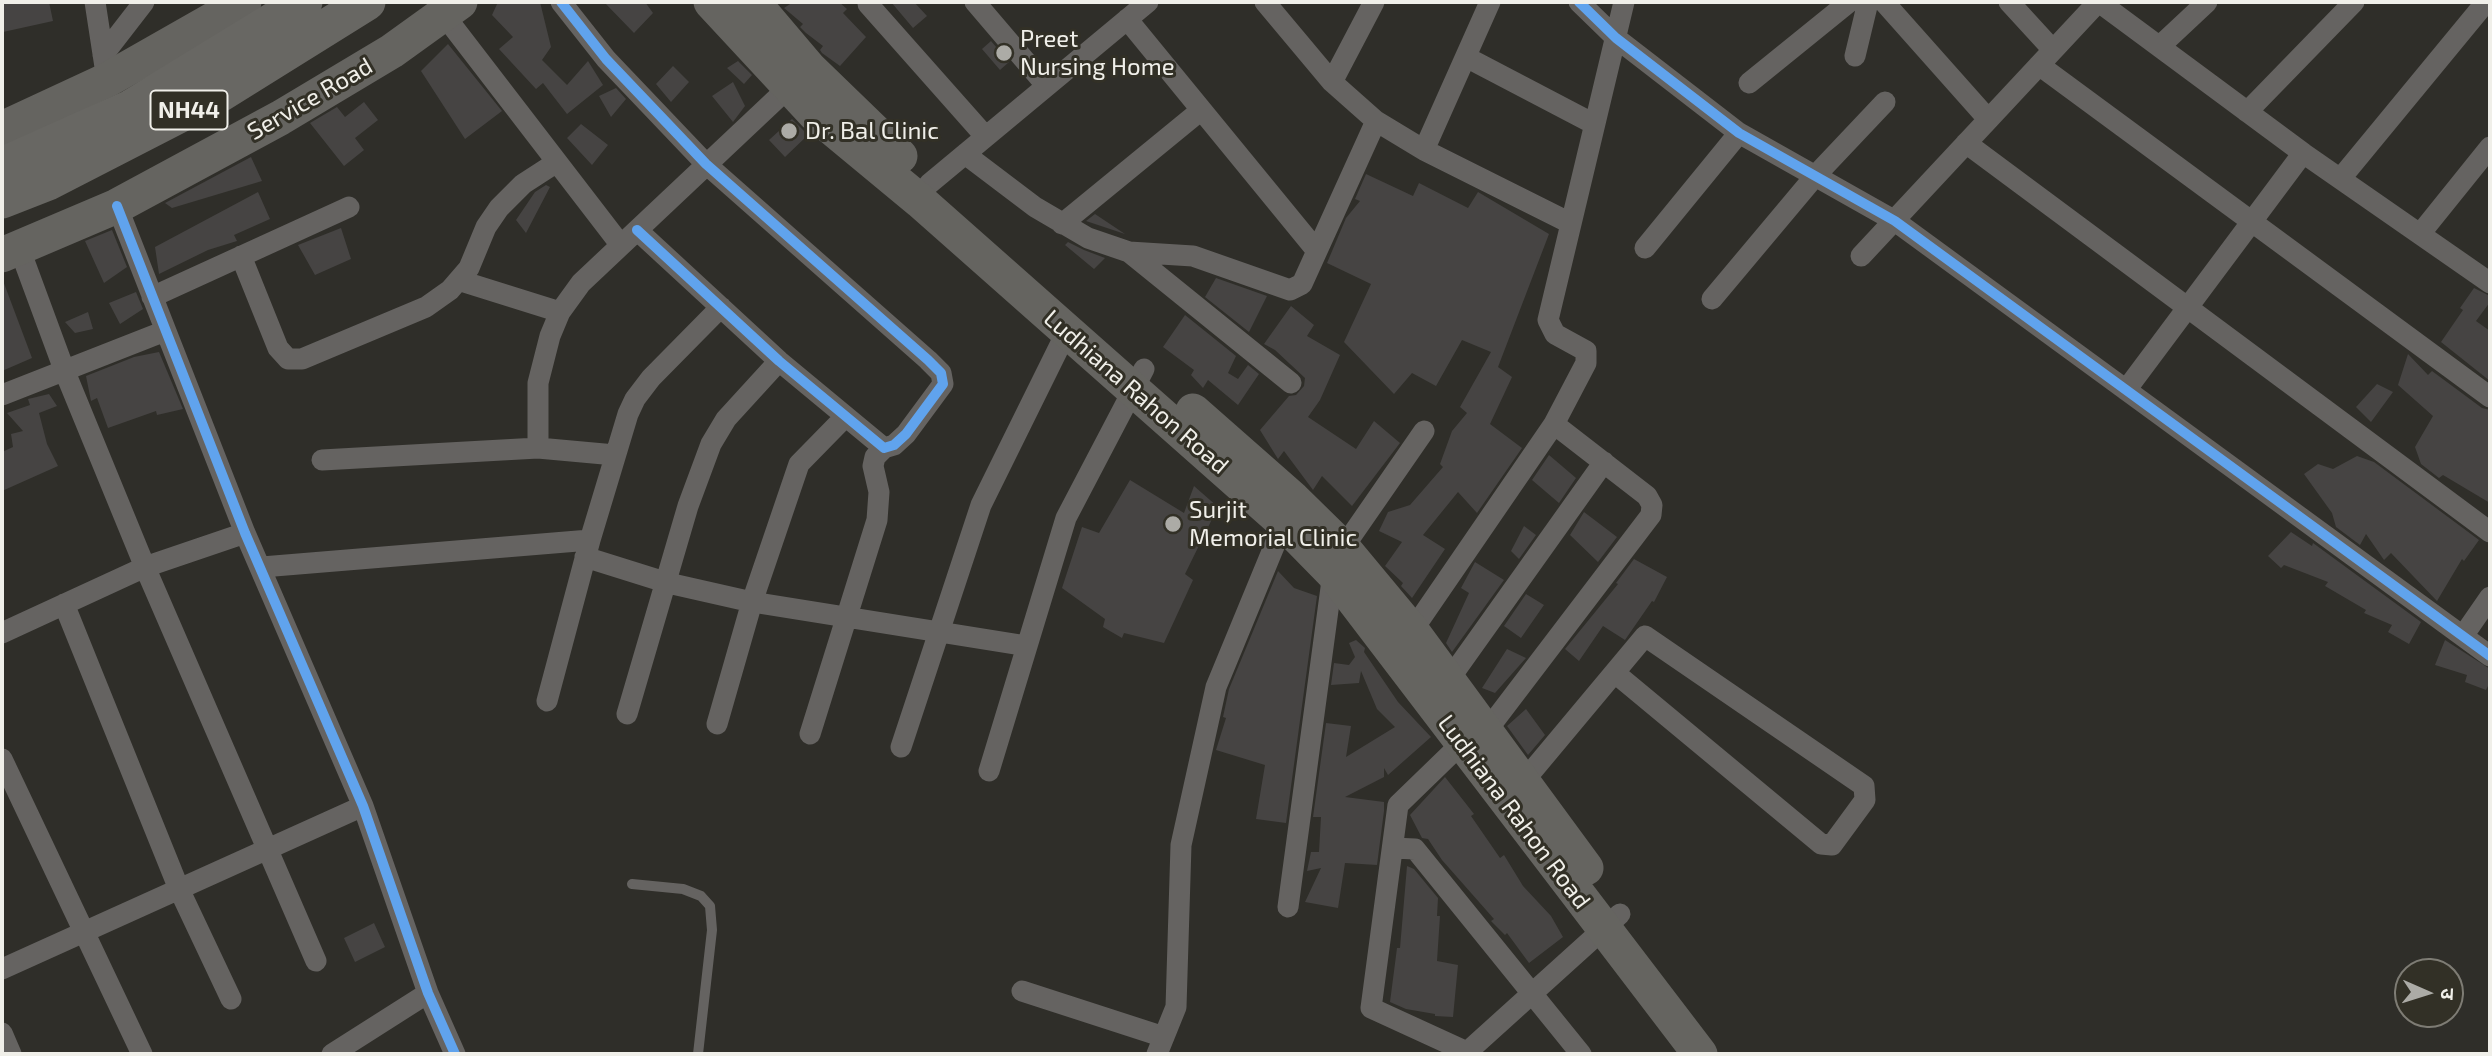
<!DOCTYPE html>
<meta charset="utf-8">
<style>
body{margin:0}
#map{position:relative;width:2492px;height:1056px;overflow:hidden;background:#2f2e29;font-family:"Exo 2","Noto Sans Devanagari",sans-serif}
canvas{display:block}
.frame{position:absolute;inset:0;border:4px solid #f0efe9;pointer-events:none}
.north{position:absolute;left:2394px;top:958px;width:70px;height:70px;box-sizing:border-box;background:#323026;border:2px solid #7e7c74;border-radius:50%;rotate:93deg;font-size:19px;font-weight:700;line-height:28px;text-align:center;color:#f0efe9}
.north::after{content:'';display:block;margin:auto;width:24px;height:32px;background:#acaba6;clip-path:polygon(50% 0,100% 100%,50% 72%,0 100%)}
</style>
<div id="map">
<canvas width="2492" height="1056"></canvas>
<div class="frame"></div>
<div class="north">उ</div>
</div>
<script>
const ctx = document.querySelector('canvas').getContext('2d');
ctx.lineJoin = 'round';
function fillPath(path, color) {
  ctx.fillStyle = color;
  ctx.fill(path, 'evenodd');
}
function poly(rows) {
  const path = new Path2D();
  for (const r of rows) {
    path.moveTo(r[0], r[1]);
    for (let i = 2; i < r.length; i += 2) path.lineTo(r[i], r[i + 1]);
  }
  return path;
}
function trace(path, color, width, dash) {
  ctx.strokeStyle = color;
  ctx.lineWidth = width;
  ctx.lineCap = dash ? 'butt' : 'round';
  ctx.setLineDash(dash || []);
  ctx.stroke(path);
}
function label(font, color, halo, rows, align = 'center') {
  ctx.font = font + ' "Exo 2",sans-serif';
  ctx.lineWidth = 6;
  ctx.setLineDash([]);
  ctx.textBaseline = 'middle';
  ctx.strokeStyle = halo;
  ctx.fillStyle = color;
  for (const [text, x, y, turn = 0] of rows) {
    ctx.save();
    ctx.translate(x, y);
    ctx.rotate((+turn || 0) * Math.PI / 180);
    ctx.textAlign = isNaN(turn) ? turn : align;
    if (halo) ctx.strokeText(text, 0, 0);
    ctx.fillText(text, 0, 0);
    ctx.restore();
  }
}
fillPath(poly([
 [2,2,49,2,53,21,3,32],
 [498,2,540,2,551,47,542,60,567,85,588,61,603,85,567,114,543,83,536,89,499,49,513,37,492,15],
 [604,2,645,2,653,13,634,33],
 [793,2,839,2,847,9,843,13,866,37,840,66,822,53,820,50,823,46,806,33,800,27,803,24,784,8],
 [891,2,914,2,927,16,913,28],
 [991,41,1009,62,1000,70,982,49],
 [448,44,502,111,465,139,421,71],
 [738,61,752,75,744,84,727,68],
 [673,66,689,82,671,102,656,84],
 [733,82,745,106,733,122,712,96],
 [616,88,626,99,611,117,599,96],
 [364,102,378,120,355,138,364,150,344,166,310,123,337,107,345,117],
 [792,119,808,135,785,157,769,140],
 [581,124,608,145,592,165,567,138],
 [251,157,262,181,172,208,165,203],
 [1366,174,1413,196,1419,183,1468,208,1478,192,1549,234,1498,367,1512,377,1490,424,1522,448,1477,513,1458,492,1423,535,1445,549,1412,598,1401,586,1403,583,1385,566,1402,542,1379,531,1388,512,1410,505,1443,467,1440,464,1452,431,1467,413,1460,407,1491,352,1462,340,1436,386,1412,373,1394,394,1344,342,1371,284,1327,263,1346,218,1360,201,1355,199],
 [546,185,550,187,526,233,516,220,535,192],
 [258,192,270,219,234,235,237,241,208,250,159,274,155,247],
 [1095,214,1125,234,1086,221],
 [341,228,351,259,315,275,298,245],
 [112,230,127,267,104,283,85,241],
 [1068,242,1084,250,1105,258,1094,269,1065,245],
 [2,278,32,358,2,371],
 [1216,278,1267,296,1249,332,1205,297],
 [2474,288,2490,296,2490,302,2476,321,2490,331,2490,381,2441,342,2463,310,2460,308],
 [136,292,143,309,120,324,109,303],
 [1291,306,1314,325,1307,336,1340,355,1320,400,1308,417,1356,449,1374,421,1400,443,1352,506,1322,476,1313,490,1284,451,1278,459,1260,430,1289,396,1296,395,1304,386,1305,378,1275,350,1264,344],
 [88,312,93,329,75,333,65,322],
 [1185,315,1236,356,1228,373,1238,379,1248,365,1259,374,1238,405,1208,380,1203,388,1191,375,1194,370,1163,347],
 [159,352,183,409,157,415,156,411,108,428,97,398,91,401,86,376,134,357],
 [2408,354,2428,375,2432,371,2482,408,2490,410,2490,503,2443,475,2439,478,2421,464,2415,447,2433,416,2398,385],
 [2377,384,2393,392,2371,422,2356,407],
 [49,394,57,406,39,413,47,444,58,466,2,491,2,452,13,447,11,434,23,431,7,413,30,405,28,399],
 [1549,455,1576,478,1559,503,1532,480],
 [2357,456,2374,462,2479,540,2464,561,2462,559,2437,601,2391,553,2384,560,2366,534,2360,545,2336,527,2332,513,2304,474,2318,464,2333,469],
 [1130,480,1184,513,1194,486,1218,507,1185,574,1193,580,1164,643,1124,633,1122,638,1103,627,1105,619,1062,588,1082,527,1099,533],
 [1584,512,1617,537,1598,562,1570,535],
 [1524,526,1536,535,1519,559,1511,551],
 [2291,532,2312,546,2313,543,2421,622,2409,644,2388,632,2392,625,2364,613,2366,610,2325,586,2328,582,2284,565,2281,568,2268,556],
 [1634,559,1667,577,1654,602,1652,601,1625,640,1603,626,1579,661,1565,649,1618,584,1616,583],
 [1475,562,1504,580,1452,652,1446,643,1469,593,1461,588],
 [1278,571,1294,588,1317,596,1286,823,1256,819,1265,765,1216,750,1226,718,1223,717,1229,689],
 [1526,594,1544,605,1521,638,1504,626],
 [1356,640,1365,648,1364,652,1398,702,1431,737,1388,775,1384,768,1384,777,1345,797,1384,802,1384,811,1377,865,1345,863,1338,908,1305,902,1321,868,1307,871,1311,852,1319,852,1321,817,1313,817,1326,723,1351,726,1346,757,1395,727,1377,709,1361,671,1359,683,1331,685,1334,663,1349,665,1355,657,1349,643],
 [2445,640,2490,669,2490,682,2486,690,2465,682,2467,675,2435,665],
 [1507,649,1526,658,1495,693,1482,688],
 [1526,709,1545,735,1528,755,1507,726],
 [1445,777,1474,814,1471,816,1500,858,1504,855,1523,886,1551,916,1563,937,1529,963,1507,933,1505,935,1491,921,1494,919,1442,860,1428,839,1422,838,1410,815],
 [1407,866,1414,869,1438,898,1437,916,1440,916,1437,961,1458,965,1453,1017,1435,1016,1435,1014,1406,1009,1390,1002,1397,948,1400,948],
 [374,923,385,947,355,962,344,938]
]), '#464443');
trace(poly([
 [632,884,683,889,701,896,710,906,712,930,698,1054]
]), '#656361', 10);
trace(poly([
 [95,2,107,80],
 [561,2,606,59,706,164,928,360,941,373,943,384,906,434,894,445,884,448,779,361,637,230],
 [975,2,1045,84],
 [1265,2,1332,82,1376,121,1424,150,1490,2],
 [1579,2,1616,38,1739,133,1895,221,2490,656],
 [1884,2,1988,119],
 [2009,2,2053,50],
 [2099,2,2303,153,2490,283],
 [868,4,985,136],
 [444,15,620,244],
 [1127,19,1317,251],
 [2160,46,2207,2],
 [103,55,144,2],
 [1855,56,1868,2],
 [1466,57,1594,124],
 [2039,65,2490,397],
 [1332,82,1374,2],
 [1749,83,1849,2],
 [2247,112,2354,2],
 [1966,143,2490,532],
 [1424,150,1570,223],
 [965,154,1035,207,1088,238,1129,252,1193,256,1290,290,1302,284,1376,121],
 [2341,178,2486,2],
 [929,184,1148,2],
 [117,206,245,533,363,806,428,993,455,1054],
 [1062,224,1200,111],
 [2420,234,2490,147],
 [1645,248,1739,133],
 [20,250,65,372,145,567,316,961],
 [1129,252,1291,383],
 [241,256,278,348,288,359,302,359,426,307,450,290,469,268,486,227,499,208,523,184,557,162],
 [1861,256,2098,2],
 [461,281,560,312],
 [152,297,349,207],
 [1712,299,1816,175,1885,102],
 [2126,390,2303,153],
 [2,395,165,331],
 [538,448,538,383,550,336,560,312,581,283,789,87],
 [322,460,538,448,615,455],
 [1343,548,1424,431],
 [585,557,668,583,752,602,1027,646],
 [262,567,590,540],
 [64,604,179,889,231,999],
 [1412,631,1554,424,1586,363,1586,351,1555,334,1548,320,1624,2],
 [2,633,145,567,245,533],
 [2463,636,2490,597],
 [1448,681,1604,462],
 [547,701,590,540,628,414,635,399,651,378,721,307],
 [627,714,688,506,711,444,726,419,779,361],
 [717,724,752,602,799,464,845,417],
 [1485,733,1651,515,1652,505,1647,496,1554,424],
 [810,734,877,520,879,492,873,466,875,457,884,448],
 [1463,742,1398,805,1371,1008,1467,1052],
 [901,747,981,505,1067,331],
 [2,759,142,1054],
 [989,771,1066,518,1144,369],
 [1523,782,1645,636,1864,786,1865,800,1832,845,1821,844,1615,673],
 [1393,848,1415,849,1581,1054],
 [1288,907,1333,573],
 [2,969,363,806],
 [1022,991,1164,1037],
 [2,1033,11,1054],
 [332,1054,428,993],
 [1157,1054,1176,1007,1181,845,1216,687,1287,515],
 [1465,1054,1620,914]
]), '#656361', 21);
trace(poly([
 [711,2,815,114,920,201,1284,523,1333,573,1700,1054],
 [753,2,809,68,900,156],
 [2,129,107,80,244,2],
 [2,255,117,206,280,118,392,51,460,2],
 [1193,411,1293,499,1343,548,1412,631,1586,868]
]), '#656460', 35);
trace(poly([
 [2,166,131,108,304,2],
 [2,200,48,182,221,93,367,2]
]), '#686763', 37);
trace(poly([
 [561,2,606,59,706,164,928,360,941,373,943,384,906,434,894,445,884,448,779,361,637,230],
 [1579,2,1616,38,1739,133,1895,221,2490,656],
 [117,206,245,533,363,806,428,993,455,1054]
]), '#60a3ed', 10);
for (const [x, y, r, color] of [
 [1004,53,9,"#acaba6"],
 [789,131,9,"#acaba6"],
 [1173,524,9,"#acaba6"]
]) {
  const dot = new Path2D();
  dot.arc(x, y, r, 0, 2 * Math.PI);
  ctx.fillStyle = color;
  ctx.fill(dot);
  trace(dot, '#323026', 2.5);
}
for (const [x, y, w] of [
 [189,110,77]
]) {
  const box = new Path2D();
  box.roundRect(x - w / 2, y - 19.5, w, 39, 5);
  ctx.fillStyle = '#323026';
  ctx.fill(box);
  trace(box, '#f0efe9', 2);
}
label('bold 23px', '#f0efe9', null, [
 ["NH44",189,110]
]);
label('24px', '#f0efe9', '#323026', [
 ["Preet",1020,39],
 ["Nursing Home",1020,67],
 ["Dr. Bal Clinic",805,131],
 ["Surjit",1189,510],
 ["Memorial Clinic",1189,538]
], 'left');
label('24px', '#f0efe9', '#323026', [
 ["Service Road",310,99,-30],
 ["Ludhiana Rahon Road",1136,392,41],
 ["Ludhiana Rahon Road",1514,812,53]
]);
</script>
